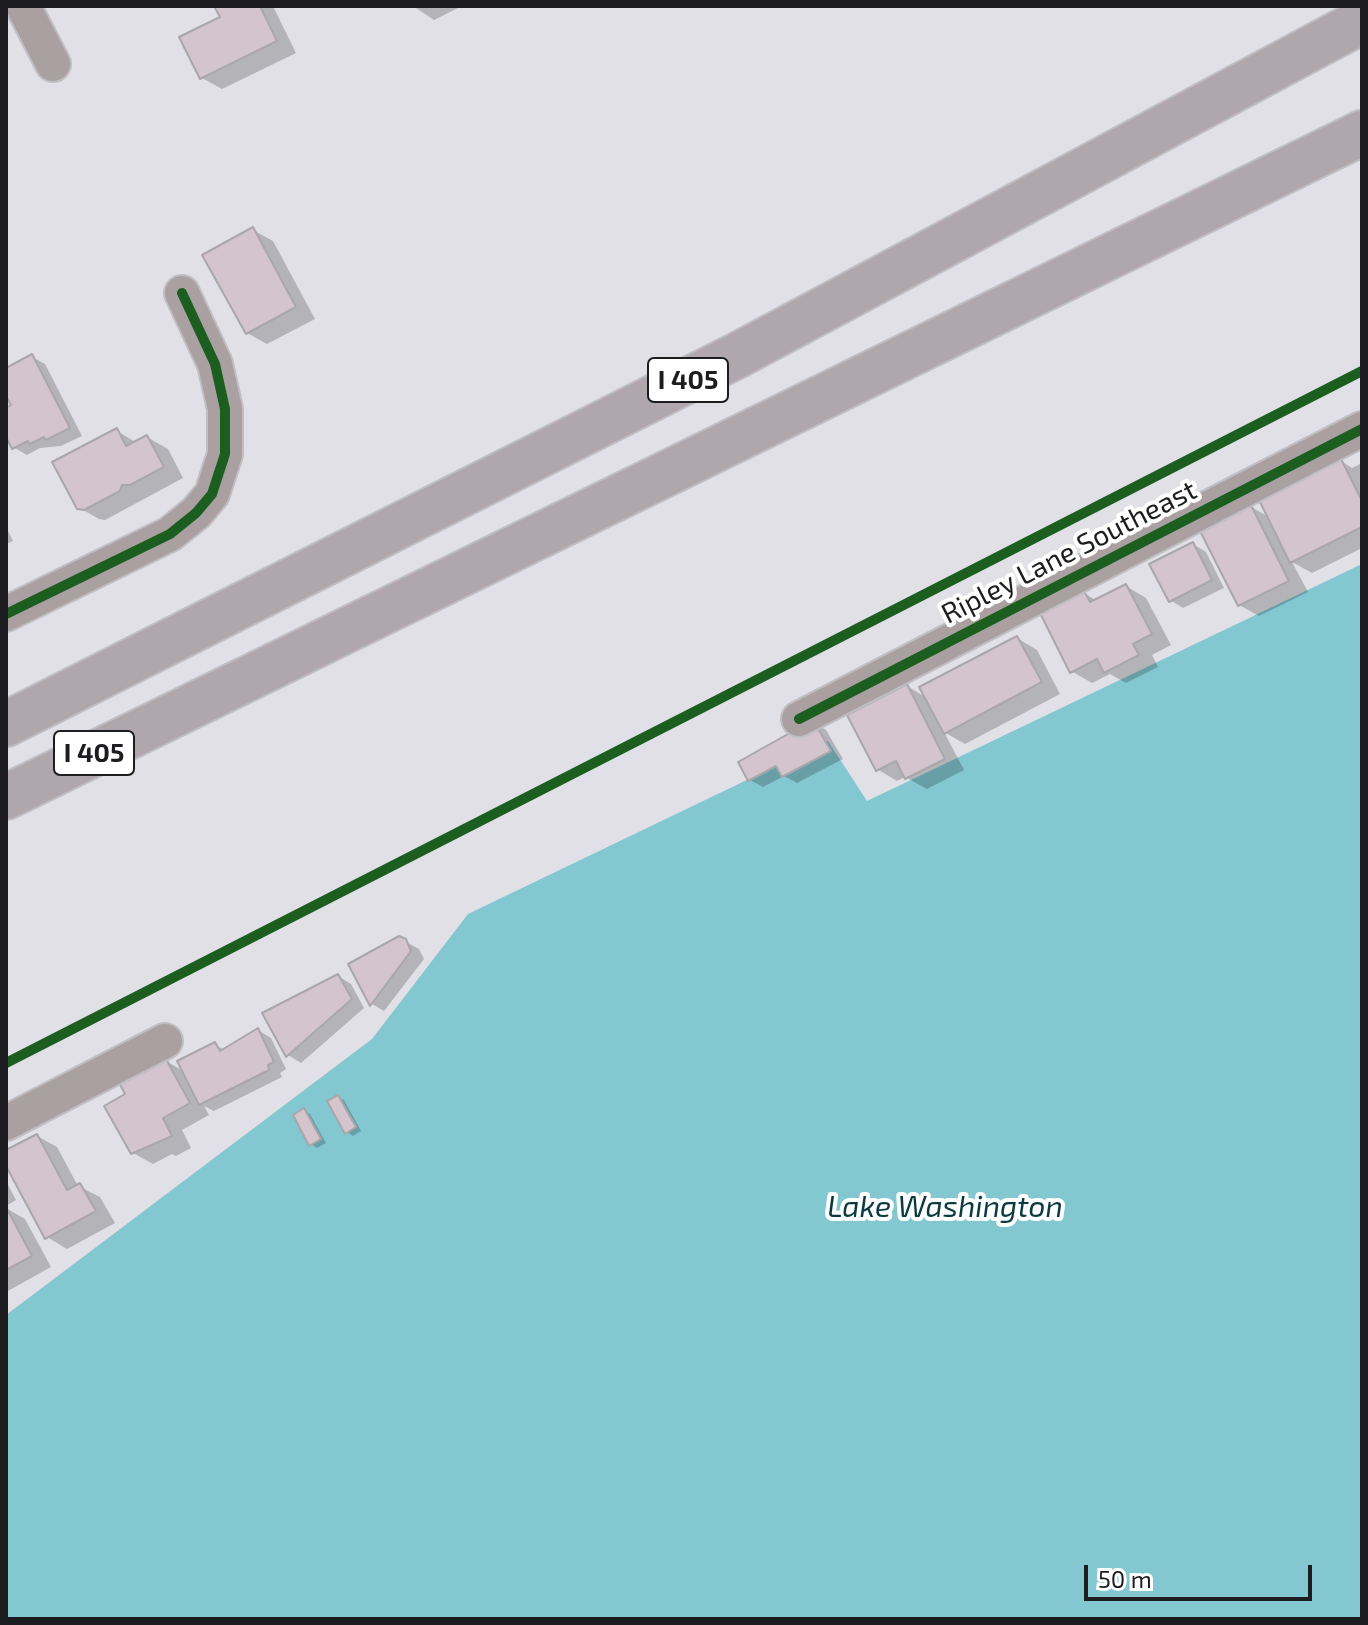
<!DOCTYPE html>
<style>
body{margin:0}
#map{position:relative;width:1368px;height:1625px;overflow:hidden;background:#e1e0e7;font-family:"Exo 2",sans-serif}
canvas{display:block}
.frame{position:absolute;inset:0;border:8px solid #1d1c21;pointer-events:none}
.scale{position:absolute;left:1084px;top:1565px;width:228px;height:36px;box-sizing:border-box;border:4px solid #1d1c21;border-top:0;padding-left:10px;font-size:24px;line-height:28px;white-space:nowrap;color:#1d1c21;-webkit-text-stroke:6px #fff;paint-order:stroke}
</style>
<div id="map">
<canvas width="1368" height="1625"></canvas>
<div class="frame"></div>
<div class="scale">50 m</div>
</div>
<script>
const ctx = document.querySelector('canvas').getContext('2d');
ctx.lineJoin = 'round';
function fillPath(path, color) {
  ctx.fillStyle = color;
  ctx.fill(path, 'evenodd');
}
function poly(rows) {
  const path = new Path2D();
  for (const r of rows) {
    path.moveTo(r[0], r[1]);
    for (let i = 2; i < r.length; i += 2) path.lineTo(r[i], r[i + 1]);
  }
  return path;
}
function trace(path, color, width, dash) {
  ctx.strokeStyle = color;
  ctx.lineWidth = width;
  ctx.lineCap = dash ? 'butt' : 'round';
  ctx.setLineDash(dash || []);
  ctx.stroke(path);
}
function label(font, color, halo, rows, align = 'center') {
  ctx.font = font + ' "Exo 2",sans-serif';
  ctx.lineWidth = 8;
  ctx.setLineDash([]);
  ctx.textBaseline = 'middle';
  ctx.strokeStyle = halo;
  ctx.fillStyle = color;
  for (const [text, x, y, turn = 0] of rows) {
    ctx.save();
    ctx.translate(x, y);
    ctx.rotate((+turn || 0) * Math.PI / 180);
    ctx.textAlign = isNaN(turn) ? turn : align;
    if (halo) ctx.strokeText(text, 0, 0);
    ctx.fillText(text, 0, 0);
    ctx.restore();
  }
}
fillPath(poly([
 [1362,564,1362,1619,6,1619,6,1315,372,1039,468,914,828,741,867,801]
]), '#83c7d1');
fillPath(poly([
 [217,6,273,6,296,53,222,89,202,78,222,18],
 [413,6,462,6,434,20],
 [253,230,273,241,315,319,267,344,247,333],
 [32,357,45,364,82,436,61,446,40,448,27,455,13,447,6,433,6,410,13,406,6,392,6,370],
 [117,431,137,443,147,437,168,449,183,478,105,520,99,519,78,507],
 [1341,461,1352,468,1362,463,1362,548,1312,573,1292,562,1308,592,1259,616,1239,605,1251,507,1271,518],
 [6,527,13,541,6,544],
 [1193,544,1206,552,1224,588,1183,608,1170,600],
 [1126,586,1146,598,1171,645,1152,655,1158,667,1126,683,1110,674,1092,683,1071,671,1084,593,1097,601],
 [1017,638,1037,650,1060,694,965,744,944,732,964,770,927,789,905,777,897,781,877,769,907,686,927,698],
 [813,722,826,730,843,759,797,783,784,776,763,787,750,780],
 [399,938,419,949,424,959,384,1011,372,1004,351,965],
 [338,976,351,984,364,1008,301,1063,288,1055],
 [258,1030,271,1038,286,1069,280,1073,282,1077,214,1111,204,1106,209,1115,182,1130,191,1148,176,1156,172,1154,153,1164,133,1153,128,1095,166,1061,185,1072,215,1045,225,1050],
 [338,1097,344,1100,361,1131,353,1136,347,1132],
 [304,1111,310,1114,326,1143,317,1148,311,1144],
 [37,1136,57,1147,78,1186,100,1197,115,1223,67,1249,47,1237,6,1162,6,1153],
 [6,1181,16,1200,6,1206],
 [6,1208,25,1219,51,1267,6,1292]
]), '#0003');
const building = poly([
 [214,6,260,6,277,41,200,79,179,37,220,17,214,6],
 [253,227,296,307,246,334,202,255,253,227],
 [32,354,70,428,46,440,44,437,30,444,28,441,12,449,6,437,6,408,11,405,6,396,6,368,32,354],
 [117,428,126,446,147,435,164,467,130,485,122,485,120,491,84,510,77,509,52,462,117,428],
 [1341,459,1362,501,1362,527,1290,563,1259,500,1341,459],
 [1251,505,1289,581,1238,606,1200,531,1251,505],
 [1193,542,1212,580,1169,602,1149,564,1193,542],
 [1126,584,1152,634,1133,644,1139,655,1104,673,1097,659,1070,673,1040,613,1084,591,1090,602,1126,584],
 [1017,636,1042,682,944,734,919,687,1017,636],
 [907,684,945,759,905,779,896,761,876,771,847,715,907,684],
 [813,720,831,751,782,777,776,766,748,781,738,762,813,720],
 [399,936,406,939,411,951,370,1006,348,964,399,936],
 [338,974,352,999,286,1057,262,1013,338,974],
 [258,1028,274,1062,268,1065,269,1070,199,1105,177,1061,215,1042,220,1051,258,1028],
 [166,1059,190,1103,163,1118,172,1136,131,1154,104,1106,125,1094,117,1079,166,1059],
 [338,1095,356,1127,345,1134,327,1101,338,1095],
 [304,1108,321,1139,309,1146,293,1115,304,1108],
 [37,1134,67,1190,80,1183,96,1211,45,1239,6,1166,6,1150,37,1134],
 [6,1207,32,1256,6,1270,6,1207]
]);
fillPath(building, '#d3c4cd');
trace(building, '#a9a7aa', 2);
const minor = poly([
 [23,6,53,64],
 [6,614,170,534,196,513,212,494,225,454,225,409,215,364,182,293],
 [799,719,1362,429],
 [6,1123,165,1041]
]);
const highway = poly([
 [6,724,740,354,1362,21],
 [6,797,1362,133]
]);
trace(minor, '#bfbec3', 38);
trace(highway, '#bfbec3', 48);
trace(minor, '#aaa0a2', 34);
trace(highway, '#afa7ac', 44);
trace(poly([
 [6,614,170,534,196,513,212,494,225,454,225,409,215,364,182,293],
 [799,719,1362,429],
 [6,1063,1362,371]
]), '#1b5e20', 10);
for (const [x, y, w] of [
 [688,380,80],
 [94,753,80]
]) {
  const box = new Path2D();
  box.roundRect(x - w / 2, y - 22, w, 44, 6);
  ctx.fillStyle = '#fff';
  ctx.fill(box);
  trace(box, '#1d1c21', 2);
}
label('bold 26px', '#1d1c21', null, [
 ["I 405",688,380],
 ["I 405",94,753]
]);
label('28px', '#1d1c21', '#fff', [
 ["Ripley Lane Southeast",1069,552,-27]
]);
label('italic 30px', '#0b3a40', '#fff', [
 ["Lake Washington",945,1207]
]);
</script>
